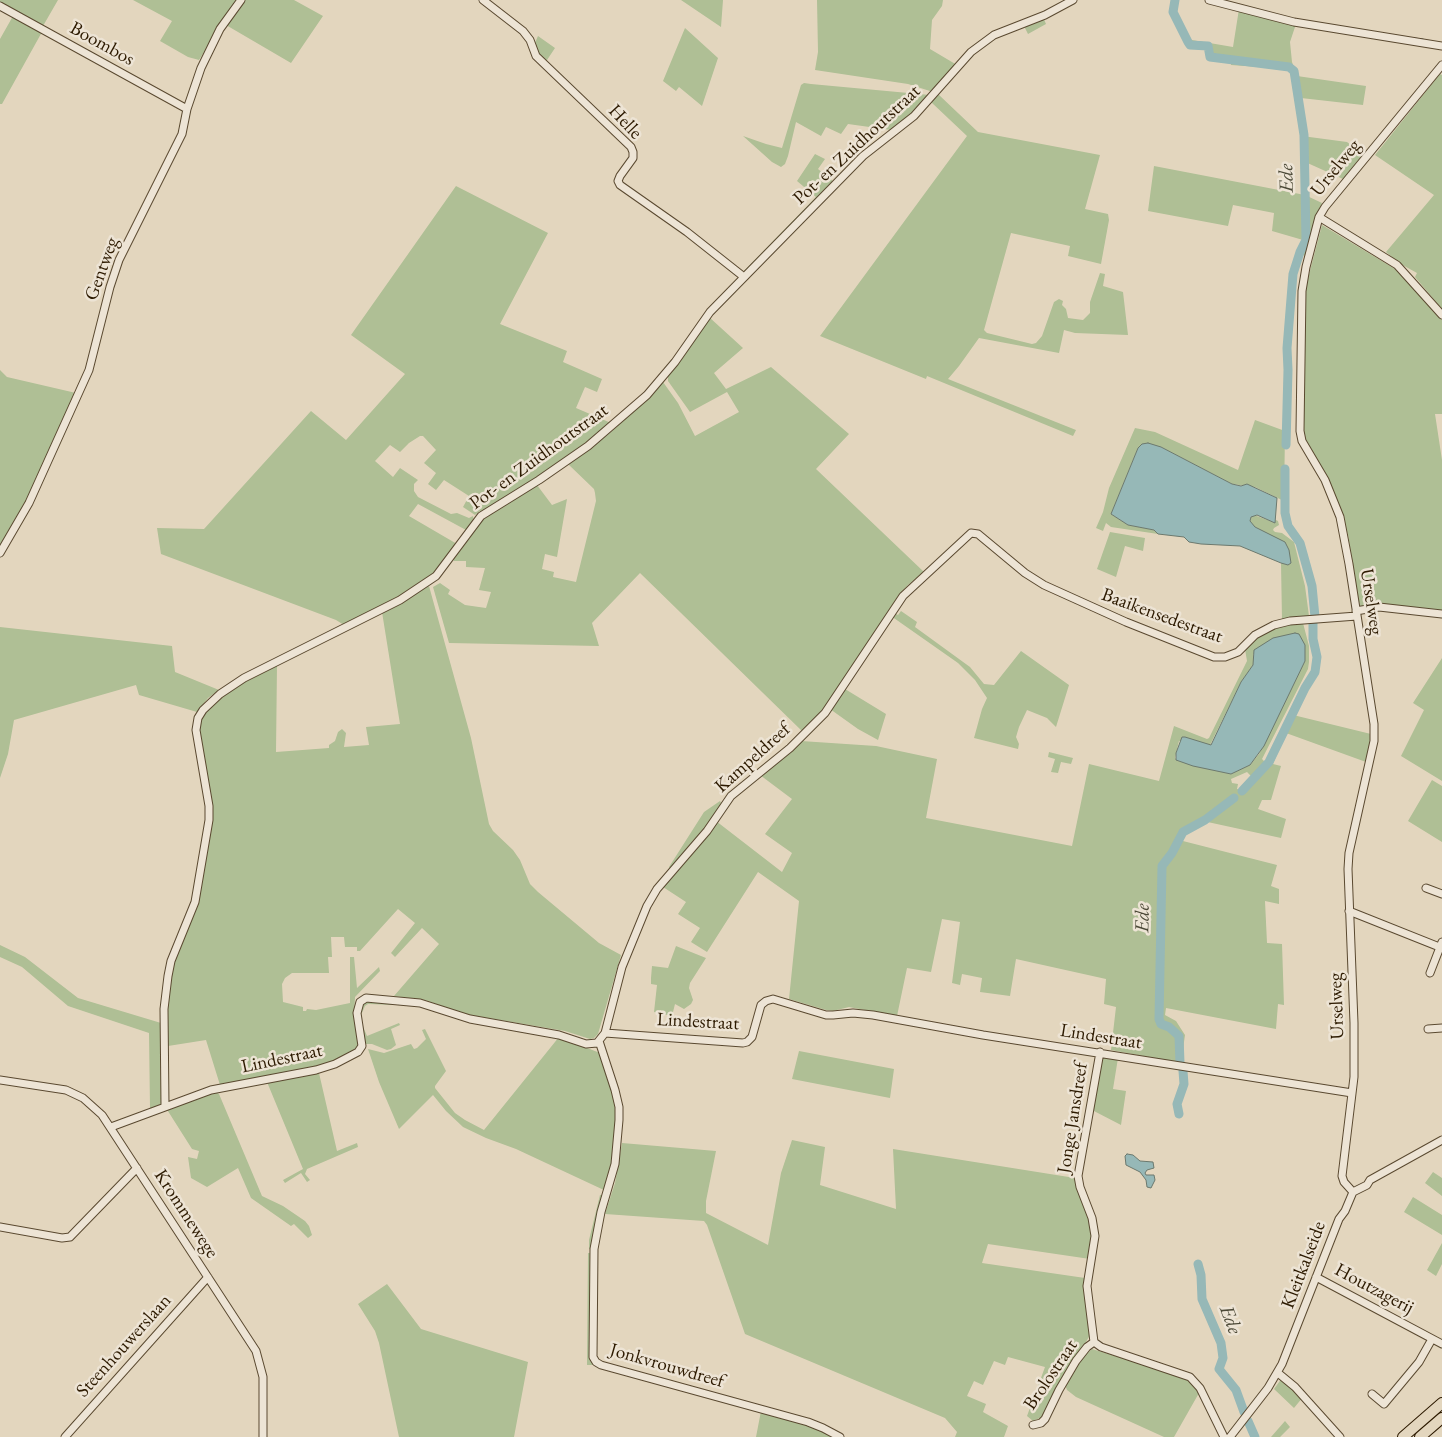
<!DOCTYPE html>
<style>
body{margin:0}
canvas{display:block;background:#e3d6be}
</style>
<canvas width="1442" height="1437"></canvas>
<script>
const ctx = document.querySelector('canvas').getContext('2d');
ctx.lineJoin = 'round';
function fillPath(path, color) {
  ctx.fillStyle = color;
  ctx.fill(path, 'evenodd');
}
function poly(rows) {
  const path = new Path2D();
  for (const r of rows) {
    path.moveTo(r[0], r[1]);
    for (let i = 2; i < r.length; i += 2) path.lineTo(r[i], r[i + 1]);
  }
  return path;
}
function trace(path, color, width, dash) {
  ctx.strokeStyle = color;
  ctx.lineWidth = width;
  ctx.lineCap = dash ? 'butt' : 'round';
  ctx.setLineDash(dash || []);
  ctx.stroke(path);
}
function label(font, color, halo, rows, align = 'center') {
  ctx.font = font + ' "EB Garamond",serif';
  ctx.lineWidth = 5;
  ctx.setLineDash([]);
  ctx.textBaseline = 'middle';
  ctx.strokeStyle = halo;
  ctx.fillStyle = color;
  for (const [text, x, y, turn = 0] of rows) {
    ctx.save();
    ctx.translate(x, y);
    ctx.rotate((+turn || 0) * Math.PI / 180);
    ctx.textAlign = isNaN(turn) ? turn : align;
    if (halo) ctx.strokeText(text, 0, 0);
    ctx.fillText(text, 0, 0);
    ctx.restore();
  }
}
fillPath(poly([
 [0,0,58,0,43,26,0,2],
 [133,0,237,0,199,60,188,57,160,41,172,21],
 [243,0,294,0,323,16,291,63,226,25],
 [681,0,723,0,721,27],
 [817,0,943,0,942,6,932,20,930,49,957,65,933,92,908,84,815,70,818,52],
 [1172,0,1176,0,1174,9,1189,39,1192,40,1233,47,1239,9,1296,24,1290,42,1292,62,1297,76,1366,86,1363,105,1301,98,1303,110,1298,111,1291,68,1260,64,1259,67,1231,65,1231,60,1208,57,1206,47,1188,45,1170,10],
 [13,16,42,32,2,104,0,104,0,39],
 [1043,17,1046,24,1028,34,1024,26],
 [685,28,718,58,702,106,679,87,676,91,663,81],
 [538,36,555,48,545,63,538,56,534,45],
 [1440,74,1442,75,1442,309,1415,277,1417,273,1399,263,1386,252,1434,195,1375,155],
 [804,83,811,84,930,95,914,112,891,130,848,124,841,134,826,127,821,136,796,122,788,156,785,164,781,167,772,162,743,136,766,144,782,148,801,85],
 [938,94,978,132,1100,155,1085,209,1108,214,1109,220,1101,264,1068,256,1070,246,1011,233,984,330,987,333,1032,344,1036,343,1042,336,1054,302,1059,299,1063,301,1062,305,1066,309,1068,318,1083,320,1090,313,1090,302,1100,273,1105,274,1103,286,1123,292,1128,335,1075,333,1064,330,1059,353,979,338,959,366,948,379,1076,430,1073,436,927,376,926,379,820,336,967,136,931,102],
 [1302,136,1347,142,1363,154,1343,179,1303,161],
 [815,154,825,159,818,169,834,182,748,278,743,272,816,197,797,181],
 [1154,166,1305,195,1322,203,1315,221,1305,256,1297,252,1303,240,1272,231,1274,213,1233,205,1228,226,1148,211],
 [456,186,548,233,500,324,567,351,563,362,602,379,597,392,585,387,576,408,611,423,570,455,520,489,482,513,480,511,475,515,463,507,469,496,444,480,436,490,428,484,436,473,424,463,436,450,423,436,420,436,409,443,400,452,390,445,375,461,393,477,400,468,418,480,414,484,414,491,418,497,451,514,457,513,469,518,473,516,474,521,466,530,418,504,409,516,457,544,437,571,399,598,344,625,336,620,161,554,157,528,204,529,311,411,346,440,405,374,351,335],
 [1322,225,1400,272,1442,320,1442,414,1435,414,1442,460,1442,611,1360,607,1348,535,1341,512,1333,490,1305,440,1303,424,1306,286],
 [709,317,743,348,714,373,726,389,771,367,849,434,816,469,924,572,908,585,898,596,827,705,803,732,640,573,592,623,599,646,449,643,433,587,440,583,450,590,448,594,465,605,486,608,491,592,479,590,485,568,466,567,466,561,454,561,453,559,482,519,537,485,552,505,567,499,557,557,545,554,542,569,554,572,553,577,576,582,596,501,595,493,594,489,568,464,611,432,644,401,663,382,678,403,695,436,739,412,727,392,690,412,668,381,668,376],
 [0,370,7,377,76,393,24,505,0,546],
 [1255,420,1285,431,1284,501,1255,487,1232,484,1161,447,1138,448,1111,514,1128,525,1154,530,1158,534,1111,527,1106,523,1103,531,1096,528,1103,512,1109,488,1135,428,1155,432,1238,470],
 [1254,515,1273,522,1276,520,1278,521,1279,525,1274,528,1273,530,1275,532,1282,533,1294,542,1305,586,1309,616,1282,620,1281,563,1288,565,1263,532,1252,525,1250,521,1251,517],
 [1110,532,1145,538,1143,551,1125,546,1116,577,1097,569],
 [429,586,471,738,489,824,493,831,513,850,520,860,530,884,538,892,599,943,621,955,598,1034,594,1038,590,1039,565,1031,465,1014,425,1000,394,996,439,944,422,928,395,957,391,953,415,923,398,909,360,951,357,951,357,947,345,947,344,937,331,937,332,957,328,957,329,973,292,973,285,978,282,984,283,1002,303,1007,303,1011,306,1011,307,1009,316,1010,350,1003,350,957,354,957,357,988,379,967,380,971,355,997,354,1019,361,1041,357,1050,356,1049,328,1064,220,1085,206,1040,168,1046,166,1021,167,1001,174,963,185,934,210,836,199,735,200,722,204,713,221,697,250,678,277,665,276,752,329,748,329,745,335,741,338,732,342,729,346,733,344,747,369,745,366,727,400,724,382,612],
 [901,611,917,622,915,627,970,667,984,684,994,685,1021,651,1069,685,1056,727,1047,718,1027,710,1019,727,1016,737,1019,744,1018,749,974,738,982,709,987,698,975,680,958,663,891,616,893,612,898,615],
 [1303,623,1309,646,1309,662,1308,669,1262,759,1265,762,1289,714,1371,734,1366,762,1286,733,1273,764,1281,766,1271,800,1262,800,1258,809,1286,819,1281,838,1203,821,1183,834,1179,840,1277,865,1271,886,1279,889,1279,904,1265,901,1267,943,1282,944,1284,1005,1278,1004,1276,1029,1166,1008,1165,1015,1176,1021,1185,1035,1181,1063,1111,1050,1116,1007,1104,1004,1106,979,1016,959,1010,996,980,992,982,978,962,974,960,985,952,983,960,922,942,919,931,972,907,968,897,1016,849,1007,833,1011,826,1010,789,999,799,901,758,872,707,952,691,942,700,928,678,914,686,902,663,887,716,821,782,872,792,853,765,834,792,799,760,775,801,741,876,746,937,759,926,818,1072,846,1089,764,1159,781,1174,726,1207,739,1209,738,1247,661,1245,649,1265,632,1286,624],
 [1253,654,1305,661,1259,754,1250,765,1231,774,1179,761,1175,758,1179,741,1210,745,1241,682,1253,665,1254,659],
 [1247,772,1252,777,1242,790,1237,789,1238,784,1232,783,1231,779],
 [0,627,172,646,175,672,219,690,208,698,197,712,139,695,136,685,14,720,8,754,0,778],
 [1442,658,1442,781,1401,756,1424,710,1413,703],
 [845,689,886,714,878,740,858,729,830,709],
 [1049,752,1073,758,1071,764,1061,762,1058,773,1051,772,1055,759,1048,757],
 [1432,780,1442,786,1442,842,1408,821],
 [720,801,721,803,712,819,701,835,670,869,669,867,704,812],
 [0,945,25,957,78,998,161,1023,162,1048,160,1048,161,1104,150,1109,149,1033,68,1006,22,967,0,957],
 [676,946,706,958,690,983,689,988,693,1000,691,1004,684,1009,675,1004,672,1016,654,1012,657,985,651,984,651,978,652,966,668,968],
 [368,1000,397,1003,396,1005,368,1004,365,1006,361,1015,361,1022,367,1036,399,1023,400,1025,391,1029,396,1045,391,1049,387,1050,372,1044,366,1044,363,1036,360,1030,360,1006],
 [425,1029,446,1071,435,1086,435,1088,455,1113,465,1120,484,1130,559,1037,600,1053,617,1103,615,1150,606,1191,516,1149,486,1138,463,1127,446,1111,433,1095,399,1129,379,1082,368,1049,384,1053,411,1044,414,1049,417,1048,426,1039,422,1030],
 [799,1051,894,1069,890,1098,792,1079],
 [1103,1056,1118,1058,1113,1089,1126,1091,1121,1125,1092,1110,1101,1059],
 [319,1073,337,1151,357,1143,358,1147,307,1169,305,1174,310,1180,307,1182,301,1173,285,1183,283,1180,303,1169,267,1082],
 [214,1091,219,1094,262,1196,283,1206,305,1221,309,1226,312,1235,308,1238,294,1224,291,1226,251,1198,238,1168,207,1187,191,1178,188,1157,197,1159,199,1151,192,1149,166,1108],
 [792,1140,825,1147,820,1185,896,1209,893,1149,1075,1178,1089,1219,1093,1238,1090,1259,988,1244,982,1263,1085,1278,1090,1335,1042,1417,1033,1421,1027,1416,1045,1367,1008,1357,1005,1365,994,1361,983,1385,974,1381,967,1396,986,1404,983,1412,1008,1426,1004,1437,955,1437,957,1432,945,1418,745,1334,707,1225,704,1221,605,1214,615,1183,622,1143,716,1151,706,1201,706,1213,768,1245,781,1173],
 [1433,1172,1442,1178,1442,1196,1425,1183],
 [600,1195,602,1195,592,1250,589,1249,589,1240],
 [1413,1197,1442,1215,1442,1235,1404,1212],
 [1442,1243,1442,1264,1436,1276,1427,1270],
 [588,1253,592,1253,591,1358,593,1365,587,1365],
 [1197,1270,1199,1271,1204,1300,1222,1341,1225,1360,1221,1370,1238,1389,1244,1407,1241,1411,1234,1391,1217,1370,1216,1367,1221,1358,1218,1341,1200,1301],
 [387,1284,421,1329,528,1362,514,1437,399,1437,379,1343,375,1331,358,1304],
 [1092,1349,1190,1379,1199,1393,1174,1437,1164,1437,1076,1397,1067,1390,1065,1385,1067,1381,1084,1356],
 [1282,1378,1303,1397,1294,1408,1274,1389],
 [761,1411,789,1418,838,1437,756,1437],
 [1285,1421,1290,1427,1280,1437,1271,1437]
]), '#afbf95');
const water = poly([
 [1148,443,1161,447,1232,484,1241,486,1247,484,1277,498,1275,523,1257,515,1251,517,1250,521,1255,527,1285,542,1289,550,1291,563,1288,565,1281,563,1240,546,1201,544,1189,542,1184,537,1158,534,1154,530,1128,525,1111,514,1138,448,1142,444,1148,443],
 [1295,633,1299,634,1305,645,1305,661,1264,746,1250,765,1231,774,1193,766,1176,760,1176,753,1182,737,1185,737,1211,745,1241,682,1253,665,1254,650,1273,638,1295,633],
 [1127,1154,1133,1155,1140,1161,1153,1162,1154,1168,1147,1170,1145,1173,1146,1175,1154,1175,1155,1180,1151,1188,1147,1187,1146,1180,1140,1172,1126,1165,1125,1156,1127,1154]
]);
fillPath(water, '#96b8b7');
trace(water, '#6c796e', 1);
trace(poly([
 [1413,38,1423,39]
]), '#6c796e', 1);
trace(poly([
 [1175,0,1173,12,1188,42,1190,45,1208,46,1210,57,1289,67,1294,71,1304,135,1306,240,1300,252,1293,274,1287,348,1288,370,1286,445],
 [1285,469,1285,513,1288,526,1300,543,1312,586,1315,617],
 [1242,791,1269,762,1305,688,1315,672,1317,657,1313,639,1313,623],
 [1180,1063,1179,1036,1169,1027,1161,1024,1159,1019,1162,866,1172,853,1183,832,1205,820,1234,798],
 [1179,1114,1177,1104,1184,1084,1183,1071],
 [1198,1264,1201,1275,1202,1299,1221,1343,1223,1358,1219,1369,1236,1390,1244,1412],
 [1248,1421,1255,1437]
]), '#96b8b7', 9);
const minor = poly([
 [483,0,523,31,530,40,536,56,631,147,633,152,633,158,620,176,618,181,620,185,687,232,744,277],
 [1209,0,1294,22,1442,46],
 [0,6,187,109],
 [1319,217,1397,265,1442,315],
 [0,553,29,503,89,370,110,287,119,260,182,134,187,109,201,68,220,29,241,0],
 [1356,611,1379,607,1442,614],
 [1426,888,1442,894],
 [1349,911,1442,948],
 [1430,973,1442,942],
 [1428,1029,1442,1028],
 [605,1033,743,1043,747,1042,752,1037,761,1005,766,1001,773,999,826,1015,833,1015,853,1013,873,1015,983,1035,1352,1093],
 [599,1041,615,1090,619,1107,619,1120,615,1164,601,1212,594,1249,593,1357,596,1362,601,1365,808,1422,823,1428,840,1437],
 [1100,1052,1078,1176,1080,1187,1092,1218,1095,1236,1087,1286,1094,1342,1101,1347,1190,1377,1200,1388,1224,1437],
 [0,1080,66,1090,83,1098,102,1115,256,1351,263,1377,263,1437],
 [165,1106,164,1009,168,976,171,961,195,902,209,820,209,806,196,730,198,718,203,710,220,694,244,678,400,600,436,576,481,516,539,480,588,446,647,395,675,362,710,312,863,156,914,116,971,52,994,35,1045,15,1073,0],
 [111,1127,211,1090,316,1070,335,1064,358,1052,362,1046,357,1013,360,1002,366,998,420,1003,470,1019,559,1035,586,1044,597,1043,605,1033,622,967,647,906,657,889,707,831,731,796,790,748,825,713,903,596,971,533,978,534,1025,573,1044,585,1126,622,1214,657,1225,657,1238,652,1255,635,1274,625,1290,621,1357,616],
 [1353,1192,1344,1182,1342,1176,1354,1077,1354,1023,1348,869,1349,853,1374,741,1374,724,1349,564,1340,517,1325,480,1302,441,1300,431,1302,291,1306,267,1319,217,1325,207,1442,65],
 [0,1227,62,1238,70,1237,137,1168],
 [1316,1277,1442,1344],
 [1278,1373,1295,1387,1340,1437],
 [1372,1394,1384,1404,1419,1362,1432,1339],
 [1033,1425,1041,1423,1045,1419,1059,1390,1076,1361,1087,1347,1094,1342],
 [65,1437,208,1277],
 [1230,1437,1268,1388,1282,1364,1339,1219,1345,1211,1353,1192,1367,1185,1370,1180,1442,1140]
]);
const highway = poly([
 [1403,1437,1442,1403],
 [1420,1437,1442,1418]
]);
trace(minor, '#5a4930', 9);
trace(highway, '#2d1a00', 12);
trace(minor, '#ede4d5', 7);
trace(highway, '#e3d6be', 10);
label('19px', '#2d1a00', '#ede4d5', [
 ["Boombos",102,44,29],
 ["Helle",625,122,47],
 ["Pot- en Zuidhoutstraat",857,145,-43],
 ["Urselweg",1336,168,-51],
 ["Gentweg",102,269,-70],
 ["Pot- en Zuidhoutstraat",539,457,-36],
 ["Urselweg",1371,602,81],
 ["Baaikensedestraat",1162,616,20],
 ["Kampeldreef",753,758,-42],
 ["Urselweg",1337,1006,-92],
 ["Lindestraat",698,1022,3],
 ["Lindestraat",1101,1037,9],
 ["Lindestraat",282,1059,-12],
 ["Jonge Jansdreef",1073,1118,-81],
 ["Krommewege",186,1214,57],
 ["Kleitkalseide",1304,1265,-69],
 ["Houtzagerij",1374,1289,28],
 ["Steenhouwerslaan",124,1346,-48],
 ["Jonkvrouwdreef",667,1366,16],
 ["Brolostraat",1051,1375,-56]
]);
label('italic 20px', '#4c4937', '#ede4d5', [
 ["Ede",1287,178,-91],
 ["Ede",1143,918,-89],
 ["Ede",1230,1320,69]
]);
</script>
